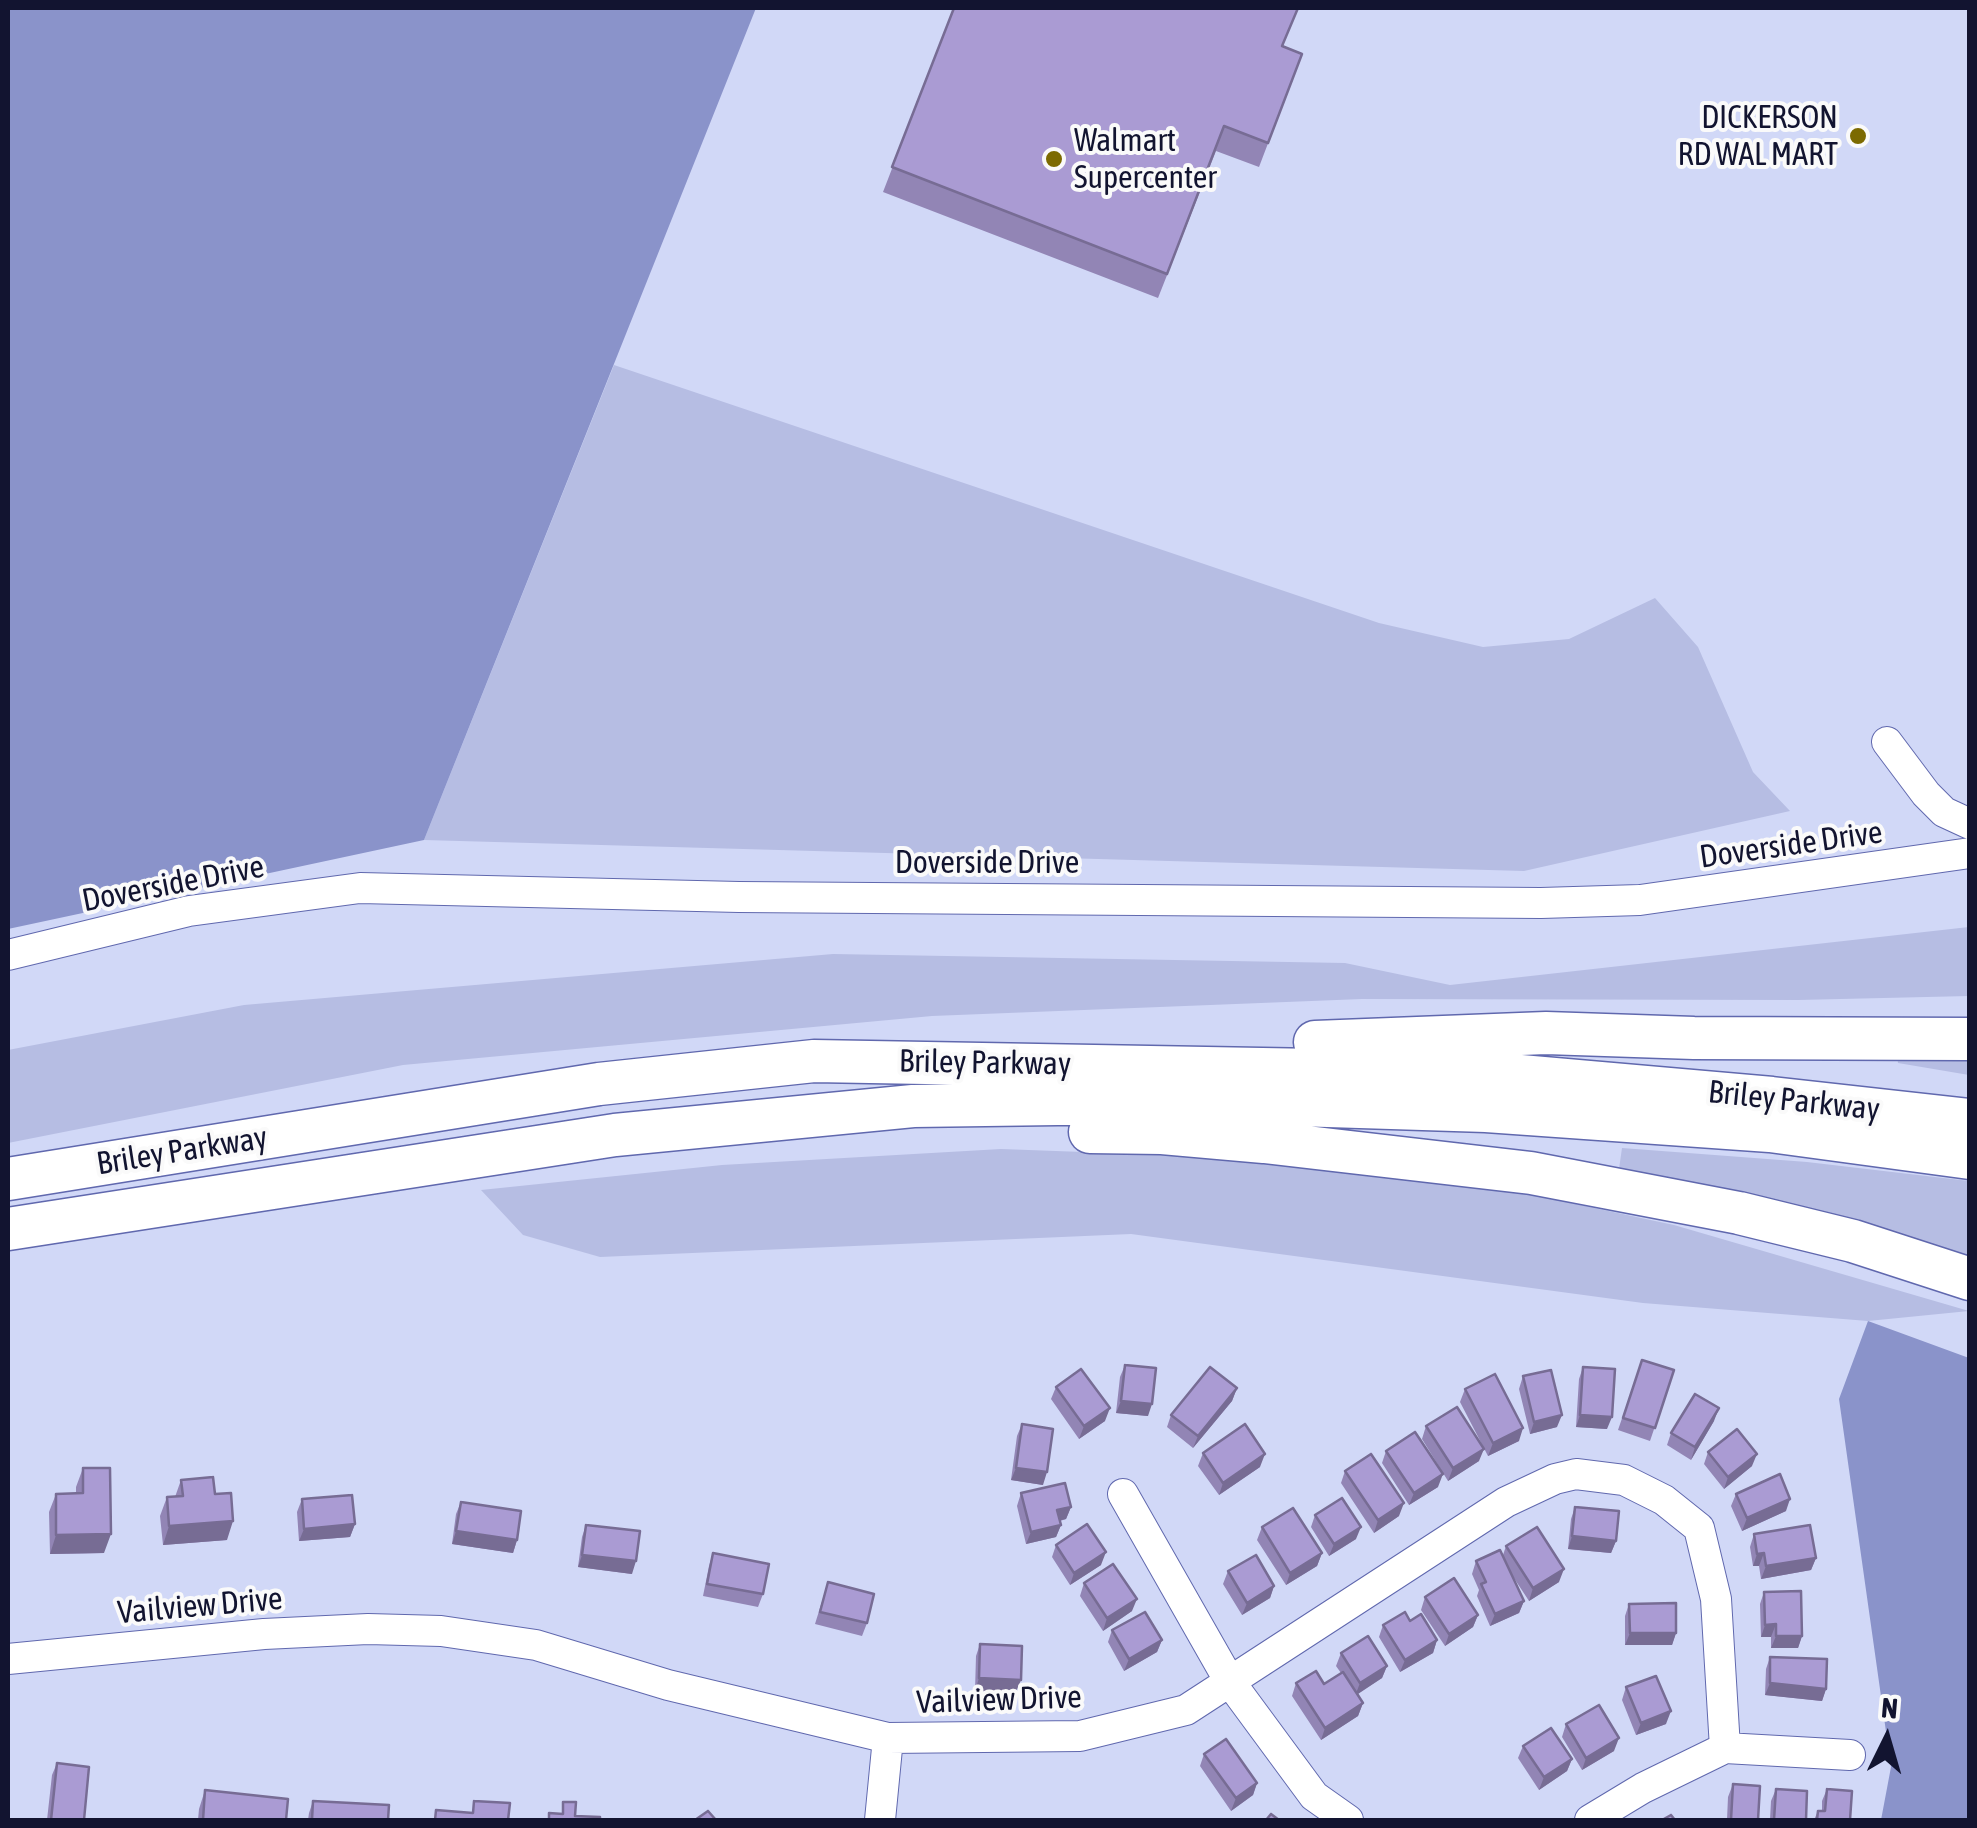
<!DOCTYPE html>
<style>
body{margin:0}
#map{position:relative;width:1977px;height:1828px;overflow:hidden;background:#d1d8f7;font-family:"Asap Condensed",sans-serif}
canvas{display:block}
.frame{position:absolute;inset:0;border:10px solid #121430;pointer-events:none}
.north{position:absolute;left:1837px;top:1688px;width:100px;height:100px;-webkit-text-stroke:8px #fafafa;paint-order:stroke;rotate:5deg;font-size:28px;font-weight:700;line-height:40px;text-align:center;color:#121430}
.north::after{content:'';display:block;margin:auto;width:35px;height:45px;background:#121430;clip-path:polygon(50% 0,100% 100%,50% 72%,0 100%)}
</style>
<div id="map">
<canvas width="1977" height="1828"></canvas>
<div class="frame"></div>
<div class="north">N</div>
</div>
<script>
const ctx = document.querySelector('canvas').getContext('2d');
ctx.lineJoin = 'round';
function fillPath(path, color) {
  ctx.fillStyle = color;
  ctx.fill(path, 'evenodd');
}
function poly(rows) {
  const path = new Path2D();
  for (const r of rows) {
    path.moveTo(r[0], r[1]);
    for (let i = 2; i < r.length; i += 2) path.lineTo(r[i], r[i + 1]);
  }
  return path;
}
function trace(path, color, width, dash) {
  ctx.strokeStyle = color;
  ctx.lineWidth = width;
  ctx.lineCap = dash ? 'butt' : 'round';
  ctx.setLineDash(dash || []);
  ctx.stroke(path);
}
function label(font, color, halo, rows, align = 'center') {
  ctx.font = font + ' "Asap Condensed",sans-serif';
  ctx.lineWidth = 8;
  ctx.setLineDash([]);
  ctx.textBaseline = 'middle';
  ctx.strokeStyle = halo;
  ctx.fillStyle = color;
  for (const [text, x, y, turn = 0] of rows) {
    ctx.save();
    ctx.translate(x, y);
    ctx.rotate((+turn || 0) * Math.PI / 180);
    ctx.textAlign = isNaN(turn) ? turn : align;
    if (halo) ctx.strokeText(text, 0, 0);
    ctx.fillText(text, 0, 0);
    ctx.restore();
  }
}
fillPath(poly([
 [614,365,1379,623,1483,647,1569,639,1655,598,1698,647,1753,772,1790,811,1524,871,424,840],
 [1969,927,1969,996,1798,1000,1362,999,932,1016,403,1065,8,1143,8,1050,244,1005,833,954,1345,963,1450,985],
 [1969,1049,1969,1075,1898,1063,1896,1050],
 [1622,1148,1807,1162,1969,1181,1969,1261,1619,1169],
 [1001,1149,1247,1158,1491,1186,1674,1225,1969,1311,1868,1321,1643,1303,1131,1234,600,1257,523,1235,481,1190,722,1165]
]), '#b6bde3');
fillPath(poly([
 [8,8,756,8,424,840,8,929],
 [1868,1321,1969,1358,1969,1820,1881,1820,1891,1767,1839,1399]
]), '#8a93ca');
const minor = poly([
 [1887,742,1926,794,1944,812,1970,824],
 [8,955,189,911,360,888,739,897,1541,903,1640,900,1970,853],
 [1123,1494,1230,1682,1314,1796,1348,1820],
 [8,1659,264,1634,368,1629,441,1631,536,1645,668,1685,888,1738,1080,1736,1186,1710,1506,1502,1555,1479,1576,1474,1624,1480,1664,1500,1699,1528,1716,1599,1725,1748],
 [880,1820,888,1738],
 [1590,1820,1643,1788,1725,1748,1850,1755]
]);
const highway = poly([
 [1315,1042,1546,1033,1694,1038,1970,1039],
 [1090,1132,1162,1133,1264,1142,1531,1173,1739,1213,1853,1241,1970,1279],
 [8,1179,599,1084,814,1061,1486,1073,1772,1098,1970,1120],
 [8,1229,615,1135,913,1106,1202,1102,1486,1111,1770,1131,1970,1158]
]);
trace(minor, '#6068ae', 32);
trace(highway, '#6068ae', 45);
trace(minor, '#fff', 30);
trace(highway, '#fff', 42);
fillPath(poly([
 [954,8,1283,47,1302,54,1259,167,1216,151,1158,298,883,192],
 [1642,1360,1674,1370,1650,1441,1618,1430],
 [1125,1365,1148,1416,1116,1413,1120,1377],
 [1583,1367,1607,1429,1576,1427,1579,1379],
 [1523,1376,1557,1427,1530,1434,1519,1389],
 [1056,1387,1105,1421,1079,1439,1051,1399],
 [1237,1388,1232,1401,1193,1448,1167,1427,1171,1415],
 [1465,1389,1519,1441,1488,1456,1460,1402],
 [1714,1421,1691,1460,1667,1445,1671,1433],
 [1022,1424,1043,1485,1011,1480,1017,1436],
 [1426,1426,1479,1461,1448,1481,1422,1439],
 [1386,1451,1438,1487,1409,1505,1382,1463],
 [1708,1452,1752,1466,1724,1489,1704,1464],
 [1203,1453,1260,1467,1219,1495,1198,1466],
 [83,1468,104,1553,50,1554,49,1512,56,1494,76,1493,76,1487],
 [1345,1471,1399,1516,1374,1533,1341,1483],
 [181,1480,215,1494,227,1540,163,1545,160,1516,167,1497,175,1497],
 [1021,1493,1071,1507,1066,1519,1060,1521,1061,1525,1056,1537,1026,1544,1017,1506],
 [1736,1494,1786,1511,1742,1531,1731,1506],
 [302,1499,355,1524,350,1537,299,1541,297,1512],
 [461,1502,517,1540,513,1553,452,1544,456,1514],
 [1575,1507,1616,1541,1611,1553,1568,1549,1571,1519],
 [1315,1515,1356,1539,1329,1556,1311,1527],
 [586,1525,632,1574,578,1567,582,1537],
 [1262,1527,1322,1553,1317,1566,1286,1585,1257,1540],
 [1754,1534,1816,1558,1811,1570,1761,1579,1759,1566,1753,1566,1750,1547],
 [1056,1545,1101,1565,1070,1585,1052,1557],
 [1506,1546,1559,1582,1529,1601,1510,1572,1524,1601,1519,1613,1490,1626,1477,1596,1479,1590,1472,1574,1476,1561,1503,1555],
 [713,1553,763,1594,758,1607,703,1596,709,1566],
 [1228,1571,1274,1586,1270,1598,1242,1615,1223,1584],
 [828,1582,867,1623,862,1636,815,1624],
 [1084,1583,1132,1611,1103,1631,1080,1596],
 [1764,1592,1802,1636,1798,1648,1771,1648,1771,1637,1761,1637,1760,1604],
 [1425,1597,1478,1615,1473,1627,1445,1646,1421,1610],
 [1629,1604,1676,1633,1672,1645,1625,1645,1625,1616],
 [1383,1625,1437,1640,1433,1653,1400,1672,1379,1637],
 [1112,1630,1162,1640,1157,1652,1124,1671,1108,1642],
 [980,1644,1016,1692,975,1691,976,1656],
 [1341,1653,1387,1666,1382,1678,1357,1694,1363,1703,1358,1716,1321,1740,1292,1696,1296,1683,1324,1684,1341,1673,1336,1666],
 [1770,1657,1826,1689,1822,1701,1765,1695,1766,1669],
 [1626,1687,1666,1724,1636,1735,1622,1700],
 [1566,1724,1614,1751,1582,1770,1562,1737],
 [1523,1746,1572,1759,1567,1771,1539,1790,1518,1758],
 [1204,1754,1257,1783,1253,1795,1231,1811,1200,1766],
 [57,1763,84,1820,47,1820,52,1775],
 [1733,1784,1758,1820,1727,1820,1728,1797],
 [1776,1789,1806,1820,1770,1820,1771,1801],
 [1827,1789,1850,1820,1814,1820,1818,1811,1822,1811,1822,1801],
 [205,1790,286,1820,198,1820,199,1809],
 [313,1801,388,1820,308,1820,309,1813]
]), '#9285b5');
fillPath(poly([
 [1237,1388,1232,1401,1193,1448,1198,1436],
 [1121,1401,1152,1404,1148,1416,1116,1413],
 [1110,1408,1105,1421,1079,1439,1084,1426],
 [1719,1408,1714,1421,1691,1460,1695,1447],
 [1562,1415,1557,1427,1530,1434,1534,1422],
 [1580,1415,1612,1417,1607,1429,1576,1427],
 [1523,1428,1519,1441,1488,1456,1493,1443],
 [1484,1449,1479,1461,1448,1481,1453,1468],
 [1265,1454,1260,1467,1219,1495,1223,1483],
 [1757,1454,1752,1466,1724,1489,1728,1477],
 [1016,1468,1047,1472,1043,1485,1011,1480],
 [1443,1474,1438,1487,1409,1505,1414,1493],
 [1790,1499,1786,1511,1742,1531,1747,1518],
 [1404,1503,1399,1516,1374,1533,1378,1520],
 [1071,1507,1066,1519,1053,1522,1057,1510],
 [233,1521,227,1540,163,1545,169,1526],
 [355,1524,350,1537,299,1541,304,1529],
 [1061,1525,1056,1537,1026,1544,1031,1532],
 [1361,1527,1356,1539,1329,1556,1334,1544],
 [456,1531,517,1540,513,1553,452,1544],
 [111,1534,104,1553,50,1554,56,1535],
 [1572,1536,1616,1541,1611,1553,1568,1549],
 [1106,1552,1101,1565,1070,1585,1074,1573],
 [1322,1553,1317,1566,1286,1585,1290,1573],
 [1764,1553,1759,1566,1753,1566,1757,1554],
 [582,1555,636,1561,632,1574,578,1567],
 [1816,1558,1811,1570,1761,1579,1766,1566],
 [1564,1569,1559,1582,1529,1601,1533,1588],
 [1274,1586,1270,1598,1242,1615,1247,1603],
 [1137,1599,1132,1611,1103,1631,1107,1618],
 [1524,1601,1519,1613,1490,1626,1495,1614],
 [1478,1615,1473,1627,1445,1646,1449,1634],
 [1776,1624,1771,1637,1761,1637,1765,1625],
 [1630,1633,1676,1633,1672,1645,1625,1645],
 [1776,1636,1802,1636,1798,1648,1771,1648],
 [1162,1640,1157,1652,1124,1671,1129,1659],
 [1437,1640,1433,1653,1400,1672,1405,1660],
 [1387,1666,1382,1678,1355,1696,1360,1683],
 [979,1678,1021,1680,1016,1692,975,1691],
 [1770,1683,1826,1689,1822,1701,1765,1695],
 [1363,1703,1358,1716,1321,1740,1325,1728],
 [1671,1711,1666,1724,1636,1735,1641,1723],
 [1619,1738,1614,1751,1582,1770,1586,1758],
 [1572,1759,1567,1771,1539,1790,1544,1777],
 [1257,1783,1253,1795,1231,1811,1236,1798]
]), '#776c94');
const building = poly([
 [954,8,1298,8,1282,46,1302,54,1268,143,1224,126,1167,274,892,167,954,8],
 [1642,1360,1674,1370,1655,1428,1623,1418,1642,1360],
 [1125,1365,1156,1368,1152,1404,1121,1401,1125,1365],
 [1210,1367,1237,1388,1198,1436,1171,1415,1210,1367],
 [1583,1367,1615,1369,1612,1417,1580,1415,1583,1367],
 [1081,1369,1110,1408,1084,1426,1056,1387,1081,1369],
 [1551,1370,1562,1415,1534,1422,1523,1376,1551,1370],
 [1495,1374,1523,1428,1493,1443,1465,1389,1495,1374],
 [1695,1394,1719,1408,1695,1447,1671,1433,1695,1394],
 [1457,1407,1484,1449,1453,1468,1426,1426,1457,1407],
 [1022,1424,1053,1429,1047,1472,1016,1468,1022,1424],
 [1245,1424,1265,1454,1223,1483,1203,1453,1245,1424],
 [1737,1429,1757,1454,1728,1477,1708,1452,1737,1429],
 [1415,1432,1443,1474,1414,1493,1386,1451,1415,1432],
 [1371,1454,1404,1503,1378,1520,1345,1471,1371,1454],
 [83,1468,110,1468,111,1534,56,1535,56,1494,83,1493,83,1468],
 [1780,1474,1790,1499,1747,1518,1736,1494,1780,1474],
 [213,1477,215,1494,231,1493,233,1521,169,1526,167,1497,183,1496,181,1480,213,1477],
 [1065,1483,1071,1507,1057,1510,1061,1525,1031,1532,1021,1493,1065,1483],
 [352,1495,355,1524,304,1529,302,1499,352,1495],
 [1342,1498,1361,1527,1334,1544,1315,1515,1342,1498],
 [461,1502,521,1511,517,1540,456,1531,461,1502],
 [1575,1507,1619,1511,1616,1541,1572,1536,1575,1507],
 [1293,1508,1322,1553,1290,1573,1262,1527,1293,1508],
 [1087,1524,1106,1552,1074,1573,1056,1545,1087,1524],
 [586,1525,640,1531,636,1561,582,1555,586,1525],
 [1810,1525,1816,1558,1766,1566,1764,1553,1757,1554,1754,1534,1810,1525],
 [1537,1527,1564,1569,1533,1588,1506,1546,1537,1527],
 [1500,1550,1524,1601,1495,1614,1481,1584,1486,1582,1476,1561,1500,1550],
 [713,1553,769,1564,763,1594,707,1584,713,1553],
 [1256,1555,1274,1586,1247,1603,1228,1571,1256,1555],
 [1113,1564,1137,1599,1107,1618,1084,1583,1113,1564],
 [1454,1578,1478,1615,1449,1634,1425,1597,1454,1578],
 [828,1582,874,1594,867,1623,820,1612,828,1582],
 [1801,1591,1802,1636,1776,1636,1776,1624,1765,1625,1764,1592,1801,1591],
 [1676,1603,1676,1633,1630,1633,1629,1604,1676,1603],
 [1145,1612,1162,1640,1129,1659,1112,1630,1145,1612],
 [1405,1612,1410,1621,1421,1614,1437,1640,1405,1660,1383,1625,1405,1612],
 [1368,1636,1387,1666,1360,1683,1341,1653,1368,1636],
 [980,1644,1022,1646,1021,1680,979,1678,980,1644],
 [1770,1657,1827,1659,1826,1689,1770,1683,1770,1657],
 [1316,1671,1324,1684,1343,1672,1363,1703,1325,1728,1296,1683,1316,1671],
 [1656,1676,1671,1711,1641,1723,1626,1687,1656,1676],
 [1599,1705,1619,1738,1586,1758,1566,1724,1599,1705],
 [1551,1728,1572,1759,1544,1777,1523,1746,1551,1728],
 [1226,1739,1257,1783,1236,1798,1204,1754,1226,1739],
 [57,1763,89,1767,84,1820,51,1820,57,1763],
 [1733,1784,1760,1786,1758,1820,1731,1820,1733,1784],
 [1776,1789,1807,1791,1806,1820,1774,1820,1776,1789],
 [1827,1789,1852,1791,1850,1820,1817,1820,1818,1811,1825,1811,1827,1789],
 [205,1790,288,1799,286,1820,203,1820,205,1790],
 [313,1801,389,1805,388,1820,312,1820,313,1801],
 [474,1801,510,1803,508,1820,435,1820,436,1810,473,1813,474,1801],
 [563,1802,576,1802,575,1816,600,1817,600,1820,549,1820,549,1813,563,1814,563,1802],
 [708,1811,716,1820,695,1820,708,1811],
 [1271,1814,1279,1820,1266,1820,1271,1814],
 [1671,1815,1675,1820,1662,1820,1671,1815]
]);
fillPath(building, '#aa9bd3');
trace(building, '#776c94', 2.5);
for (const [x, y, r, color] of [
 [1858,136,10,"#7c6a01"],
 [1054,159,10,"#7c6a01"]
]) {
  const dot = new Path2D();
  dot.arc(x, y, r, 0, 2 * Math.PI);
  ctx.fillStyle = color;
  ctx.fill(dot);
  trace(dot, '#fafafa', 4);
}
label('32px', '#121430', '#fafafa', [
 ["DICKERSON",1838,118],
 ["RD WAL MART",1838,155],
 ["Walmart",1074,141,"left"],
 ["Supercenter",1074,178,"left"]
], 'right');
label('32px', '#121430', '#fafafa', [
 ["Doverside Drive",1791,845,-8],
 ["Doverside Drive",987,863],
 ["Doverside Drive",173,884,-11],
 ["Briley Parkway",985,1063,1],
 ["Briley Parkway",1794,1101,6],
 ["Briley Parkway",182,1151,-9],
 ["Vailview Drive",200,1606,-5],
 ["Vailview Drive",999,1700,-2]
]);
</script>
